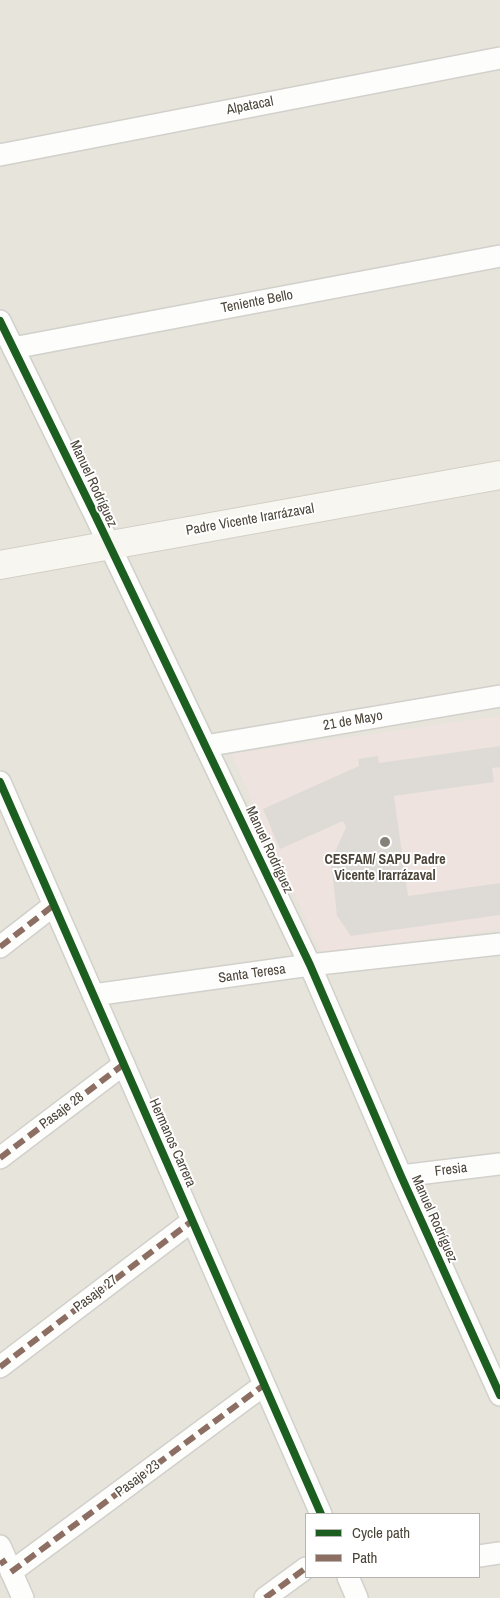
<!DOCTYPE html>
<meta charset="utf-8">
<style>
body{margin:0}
#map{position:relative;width:500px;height:1598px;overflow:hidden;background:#f4f2ee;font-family:"Archivo Narrow",sans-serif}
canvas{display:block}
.legend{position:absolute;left:305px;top:1513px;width:175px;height:65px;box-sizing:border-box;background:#fff;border:1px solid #b7b4b0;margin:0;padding:6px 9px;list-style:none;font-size:15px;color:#4b4439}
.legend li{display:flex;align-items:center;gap:10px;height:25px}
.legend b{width:25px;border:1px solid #b7b4b0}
</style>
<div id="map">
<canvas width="500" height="1598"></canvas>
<ul class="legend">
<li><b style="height:6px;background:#1b5e20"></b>Cycle path</li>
<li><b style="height:6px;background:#8d6e63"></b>Path</li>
</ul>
</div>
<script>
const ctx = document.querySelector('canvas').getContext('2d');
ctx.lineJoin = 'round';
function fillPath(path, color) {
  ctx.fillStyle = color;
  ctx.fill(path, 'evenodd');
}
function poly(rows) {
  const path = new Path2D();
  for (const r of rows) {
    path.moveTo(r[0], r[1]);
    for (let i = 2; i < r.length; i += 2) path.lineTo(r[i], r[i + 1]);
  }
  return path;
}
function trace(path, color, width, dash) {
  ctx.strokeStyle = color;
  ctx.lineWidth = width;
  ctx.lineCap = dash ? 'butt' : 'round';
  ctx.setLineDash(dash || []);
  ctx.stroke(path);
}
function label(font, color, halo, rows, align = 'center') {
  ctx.font = font + ' "Archivo Narrow",sans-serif';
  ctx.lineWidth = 4;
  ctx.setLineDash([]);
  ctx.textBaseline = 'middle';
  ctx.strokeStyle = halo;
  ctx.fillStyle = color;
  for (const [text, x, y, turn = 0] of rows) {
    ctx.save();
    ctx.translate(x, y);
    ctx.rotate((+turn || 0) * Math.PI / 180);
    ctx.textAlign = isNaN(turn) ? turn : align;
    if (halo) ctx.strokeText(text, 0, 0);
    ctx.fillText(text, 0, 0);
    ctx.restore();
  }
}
fillPath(poly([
 [0,0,500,0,500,1598,0,1598],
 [306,1514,479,1514,479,1577,306,1577]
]), '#e7e4dc');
fillPath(poly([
 [500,716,500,929,321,953,231,754]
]), '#eee3df');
fillPath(poly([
 [500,746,500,767,492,768,494,782,394,796,408,896,500,883,500,915,351,936,337,916,331,861,346,827,343,821,280,849,263,809,359,766,358,759,378,756,379,763]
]), '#dedbd6');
const street = poly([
 [0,155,500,58],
 [0,321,95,515,310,965,401,1176,500,1395],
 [13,348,500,256],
 [205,746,500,696],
 [0,782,321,1514],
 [0,947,54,905],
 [93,995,310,965,500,944],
 [0,1158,124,1064],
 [401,1176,500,1164],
 [0,1367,192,1221],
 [0,1546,23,1598],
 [479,1556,500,1553],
 [11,1572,264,1385],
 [348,1577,357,1598],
 [265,1598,306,1568]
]);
const secondary = poly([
 [0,565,500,475]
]);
trace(street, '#d2d0cb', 24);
trace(secondary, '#d3cfc5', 30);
trace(street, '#fdfdfc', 21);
trace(secondary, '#f7f6f1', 28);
trace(poly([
 [0,947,54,905],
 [0,1158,124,1064],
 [0,1367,192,1221],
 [0,1564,6,1560],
 [11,1572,264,1385],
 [265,1598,306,1568]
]), '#8d6e63', 6, [12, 6]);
trace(poly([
 [0,321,95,515,310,965,401,1176,500,1395],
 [0,782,321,1514]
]), '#1b5e20', 8);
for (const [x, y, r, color] of [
 [385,842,6,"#868178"]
]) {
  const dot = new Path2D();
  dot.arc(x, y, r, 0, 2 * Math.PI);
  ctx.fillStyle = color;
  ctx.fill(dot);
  trace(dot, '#fff', 2);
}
label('14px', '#4b4439', '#fff', [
 ["Alpatacal",250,106,-11],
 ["Teniente Bello",257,302,-11],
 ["Manuel Rodríguez",93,484,65],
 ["Padre Vicente Irarrázaval",250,520,-10],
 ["21 de Mayo",353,721,-10],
 ["Manuel Rodríguez",269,850,65],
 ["Santa Teresa",252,974,-8],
 ["Pasaje 28",62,1111,-37],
 ["Hermanos Carrera",172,1143,66],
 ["Fresia",451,1170,-7],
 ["Manuel Rodríguez",434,1219,66],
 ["Pasaje 27",96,1294,-37],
 ["Pasaje 23",138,1479,-37]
]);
label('bold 14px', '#4b4439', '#fff', [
 ["CESFAM/ SAPU Padre",385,860],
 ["Vicente Irarrázaval",385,876]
]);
</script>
